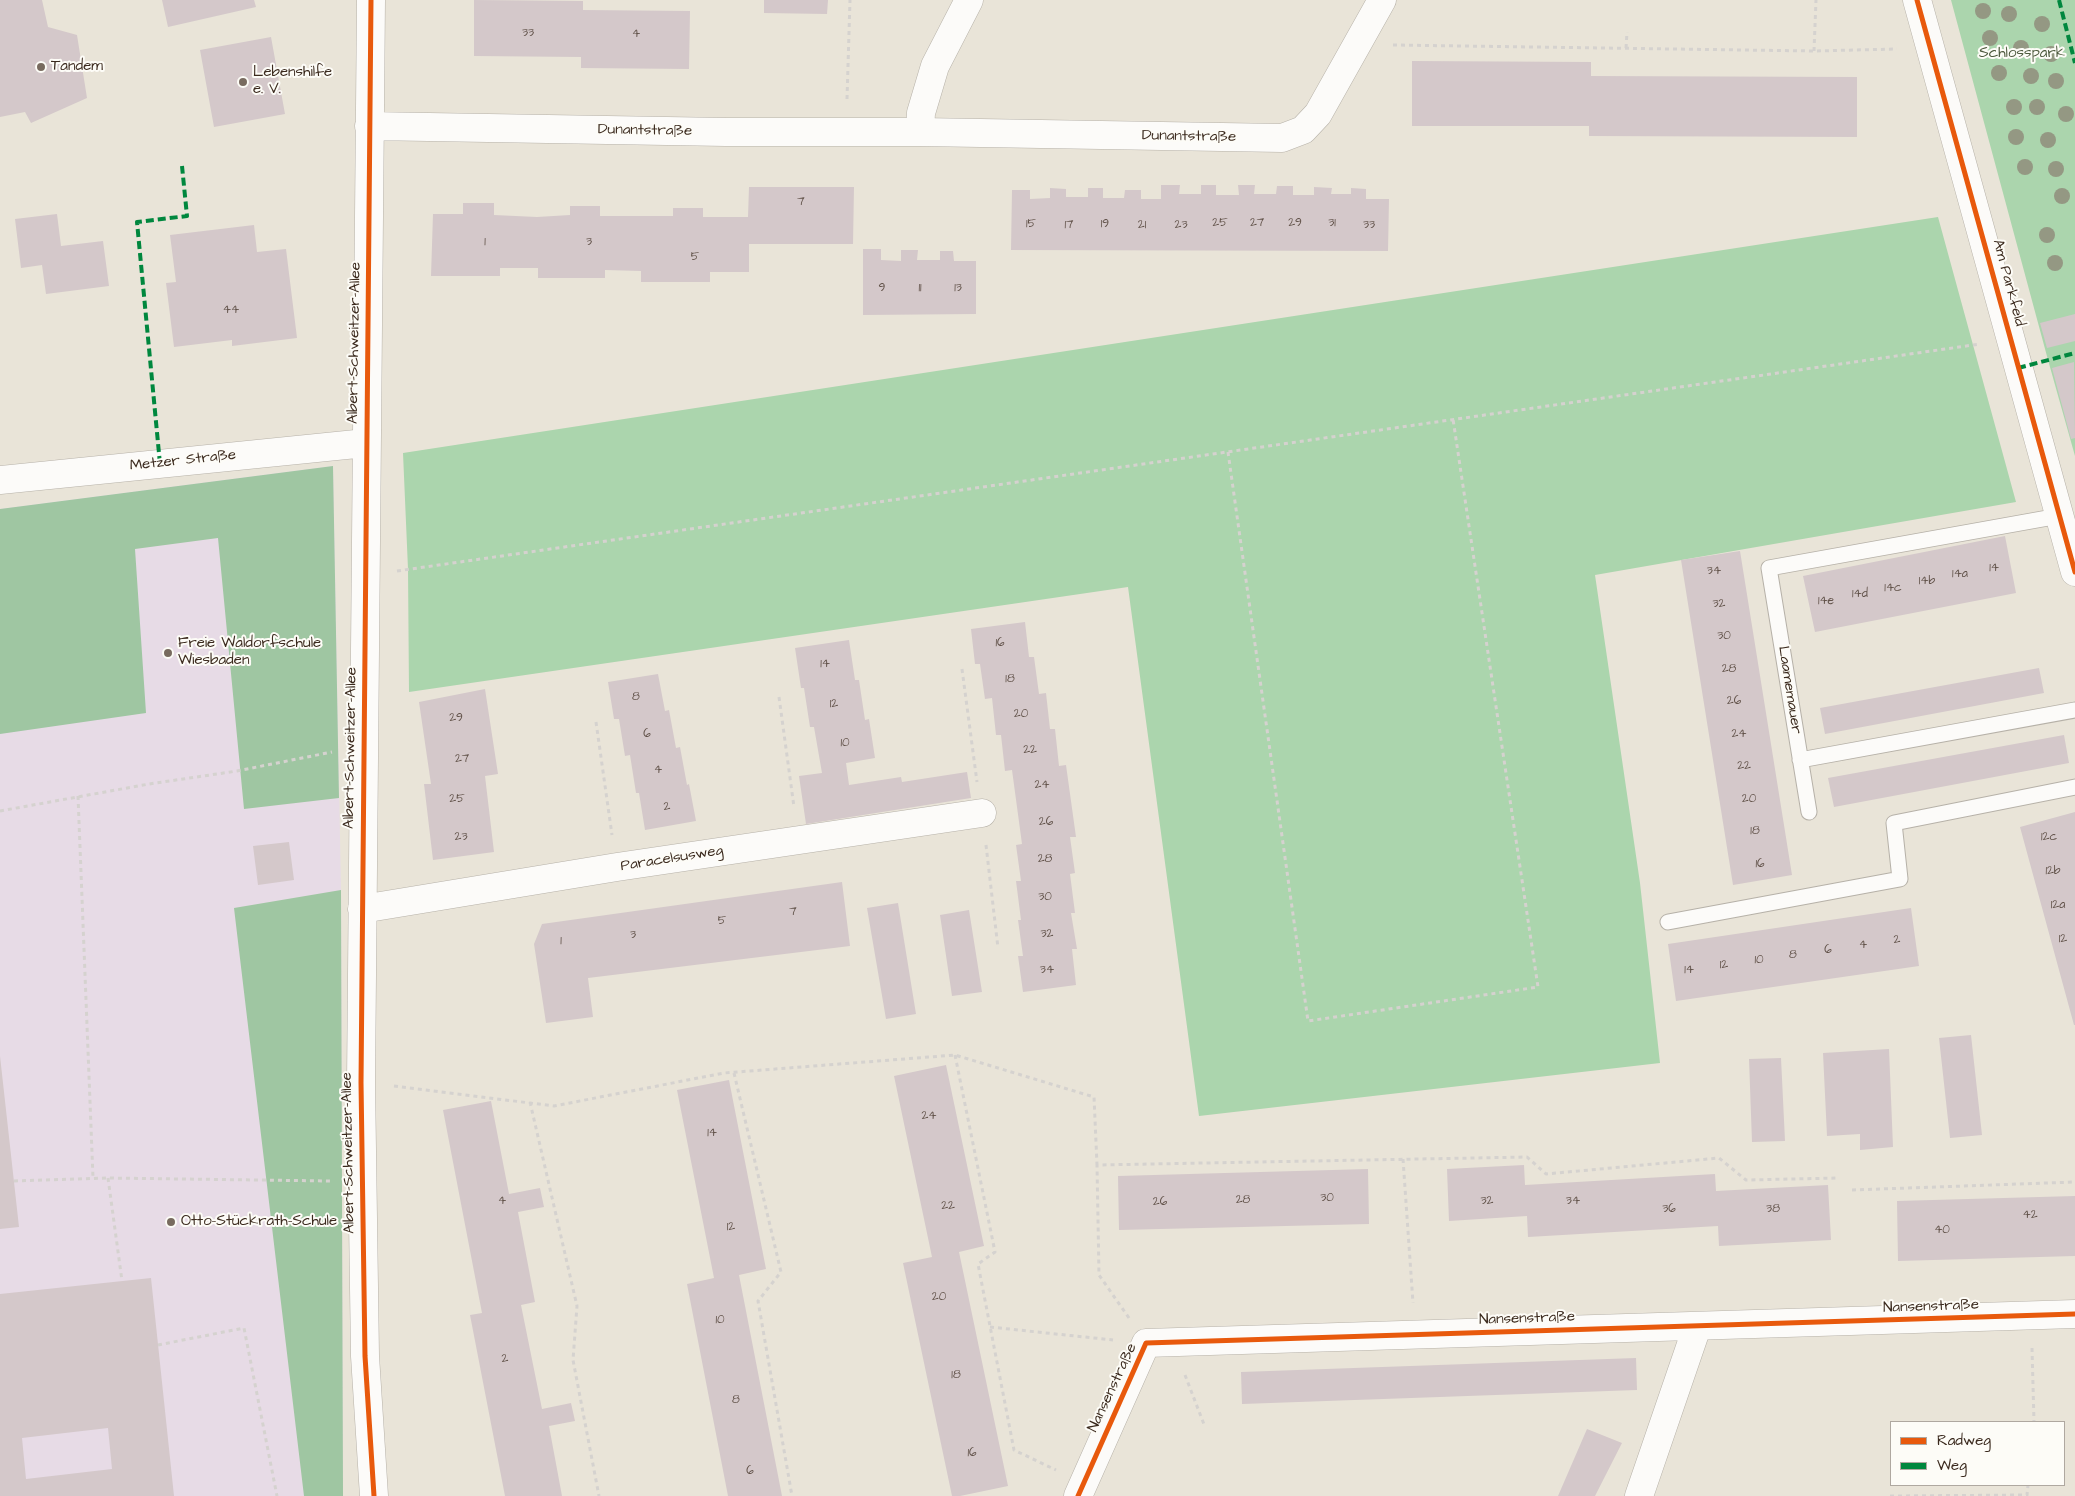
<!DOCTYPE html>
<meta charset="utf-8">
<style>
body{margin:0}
#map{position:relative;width:2075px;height:1496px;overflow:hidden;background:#e9e4d8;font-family:"Architects Daughter",sans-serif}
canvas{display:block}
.legend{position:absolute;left:1890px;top:1421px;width:175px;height:65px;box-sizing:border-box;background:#fdfcf7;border:1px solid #afa8a0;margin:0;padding:6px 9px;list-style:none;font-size:15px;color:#3b2a1e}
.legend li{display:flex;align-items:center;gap:10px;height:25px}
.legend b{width:25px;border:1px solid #afa8a0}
</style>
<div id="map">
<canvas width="2075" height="1496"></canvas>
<ul class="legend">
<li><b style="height:6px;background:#e8590c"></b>Radweg</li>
<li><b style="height:6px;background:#00873e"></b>Weg</li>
</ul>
</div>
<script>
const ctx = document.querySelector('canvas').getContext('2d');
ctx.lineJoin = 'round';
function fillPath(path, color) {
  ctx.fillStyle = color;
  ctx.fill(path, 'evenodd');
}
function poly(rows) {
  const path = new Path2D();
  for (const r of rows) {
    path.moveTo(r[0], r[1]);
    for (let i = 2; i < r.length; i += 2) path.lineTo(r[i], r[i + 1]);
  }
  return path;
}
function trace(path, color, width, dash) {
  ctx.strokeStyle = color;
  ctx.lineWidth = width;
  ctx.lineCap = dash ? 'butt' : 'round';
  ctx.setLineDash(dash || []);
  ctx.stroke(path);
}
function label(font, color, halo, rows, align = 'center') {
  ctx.font = font + ' "Architects Daughter",sans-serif';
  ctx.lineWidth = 4;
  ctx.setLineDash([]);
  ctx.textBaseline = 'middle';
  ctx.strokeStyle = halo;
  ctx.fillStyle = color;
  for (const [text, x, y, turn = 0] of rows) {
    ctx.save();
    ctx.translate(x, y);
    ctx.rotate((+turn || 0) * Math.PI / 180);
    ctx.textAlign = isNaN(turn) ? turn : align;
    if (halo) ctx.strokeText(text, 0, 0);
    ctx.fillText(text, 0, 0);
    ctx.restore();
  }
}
fillPath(poly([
 [333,466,341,890,343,1496,0,1496,0,509]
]), '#e7dbe6');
fillPath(poly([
 [1951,0,2075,0,2075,456,2048,360],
 [1938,217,2016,502,1595,575,1640,883,1660,1063,1199,1116,1128,587,409,692,408,569,403,453]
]), '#abd5ad');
fillPath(poly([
 [333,466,339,798,244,809,218,538,135,549,146,713,0,734,0,509],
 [341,890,343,1496,304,1496,234,908]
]), '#9fc6a2');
fillPath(poly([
 [0,0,42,0,48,27,77,35,87,98,31,123,25,112,0,117],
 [162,0,254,0,256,7,168,27],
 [474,0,583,1,583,10,690,11,689,69,581,68,581,57,474,56],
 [764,0,828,0,827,14,764,13],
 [271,37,285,114,214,127,200,50],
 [1412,61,1591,62,1591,76,1857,77,1857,137,1589,136,1589,126,1412,126],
 [1161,185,1180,185,1179,194,1201,194,1201,185,1216,185,1216,195,1239,195,1238,185,1255,185,1254,194,1276,194,1277,186,1293,186,1293,195,1314,195,1314,187,1332,188,1331,194,1351,194,1351,188,1366,189,1366,199,1389,199,1388,251,1011,250,1012,190,1030,190,1030,199,1050,198,1050,188,1066,189,1066,197,1088,197,1088,188,1103,188,1103,198,1124,198,1125,190,1141,190,1141,199,1161,199],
 [749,187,854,187,853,244,749,244,749,272,710,272,710,282,641,282,641,271,605,270,605,278,538,278,538,268,500,268,500,276,431,276,433,214,463,214,463,203,494,203,494,215,537,217,570,215,570,206,600,206,600,216,673,216,673,208,703,208,703,217,748,217],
 [57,214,61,246,103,241,109,286,46,294,42,265,21,268,15,219],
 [254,225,257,252,286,249,297,338,232,346,232,340,174,347,166,283,176,282,170,235],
 [863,249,881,249,881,260,901,261,901,250,918,250,917,260,940,260,940,251,953,251,954,261,976,261,976,314,863,315],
 [2075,314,2075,341,2047,348,2040,323],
 [2074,362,2075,438,2071,439,2052,368],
 [2005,536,2016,593,1815,632,1803,576],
 [1740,551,1792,875,1733,885,1681,560],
 [1025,622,1029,657,1034,657,1039,694,1046,693,1050,729,1055,729,1059,766,1066,765,1076,837,1070,837,1075,873,1070,874,1075,913,1071,913,1077,949,1072,949,1076,985,1023,992,1018,956,1023,956,1018,920,1021,920,1016,881,1021,881,1016,845,1022,844,1012,770,1005,771,1001,735,996,735,992,698,985,699,980,664,975,664,971,629],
 [849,640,855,680,859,680,865,720,869,719,875,758,846,763,849,785,901,777,902,782,967,772,971,798,806,824,799,776,822,773,814,727,810,727,804,688,801,688,795,648],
 [2039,668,2044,693,1825,734,1820,708],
 [658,674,665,711,669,710,676,748,680,747,687,785,689,784,696,821,645,830,639,793,636,793,630,755,625,756,619,719,614,719,608,682],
 [485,689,498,774,485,776,494,852,433,860,424,784,431,784,419,702],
 [2064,735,2069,763,1834,807,1828,778],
 [2075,812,2075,1025,2074,1025,2020,827],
 [289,842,294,880,258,885,253,846],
 [842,882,850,946,588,978,593,1017,546,1023,534,944,542,924],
 [898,903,916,1014,886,1019,867,908],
 [1911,908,1919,966,1676,1001,1668,944],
 [969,910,982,992,952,996,940,915],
 [1971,1035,1982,1135,1950,1138,1939,1038],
 [1889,1049,1893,1147,1860,1150,1860,1134,1827,1136,1823,1053],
 [0,1056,19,1227,0,1229],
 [1781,1058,1785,1141,1752,1142,1749,1059],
 [946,1065,984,1246,959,1252,1008,1486,960,1496,952,1496,903,1263,932,1257,894,1076],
 [729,1080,766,1269,739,1275,782,1496,728,1496,687,1284,714,1278,677,1090],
 [491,1101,509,1194,540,1188,544,1207,518,1212,535,1302,521,1305,542,1409,571,1403,575,1421,549,1426,562,1496,505,1496,470,1315,482,1313,443,1110],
 [1524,1165,1525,1185,1715,1174,1716,1191,1828,1185,1831,1240,1719,1246,1718,1226,1528,1237,1527,1216,1449,1221,1447,1169],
 [1368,1169,1369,1224,1119,1230,1118,1176],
 [2075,1196,2075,1256,1898,1261,1897,1201],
 [151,1278,174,1496,0,1496,0,1294],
 [108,1428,112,1469,26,1479,22,1438],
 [1636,1358,1637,1390,1242,1404,1241,1372],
 [1587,1429,1622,1443,1595,1496,1558,1496]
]), '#d4c8ca');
const service = poly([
 [1800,760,2075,710],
 [1809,812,1769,568,2059,516],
 [1668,922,1900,879,1894,823,2075,787]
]);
const minor = poly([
 [371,0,361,1082,365,1356,374,1496],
 [1917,0,2075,572],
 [369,126,726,132,920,132,921,113,935,66,969,0],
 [920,132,1282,138,1303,130,1318,114,1382,0],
 [0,480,366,443],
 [362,909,617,867,982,813],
 [1078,1496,1146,1343,2075,1314],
 [1639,1496,1697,1327]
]);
trace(service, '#b6b1a8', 17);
trace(minor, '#b6b1a8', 29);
trace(poly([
 [1393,45,1814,51,1897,49],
 [1626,48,1627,32],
 [1814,51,1816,0],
 [847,99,850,0],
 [1228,452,1308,1021,1538,987,1453,419],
 [397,571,1980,344],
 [962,669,977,782],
 [779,697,794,807],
 [596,722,612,835],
 [78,796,93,1178],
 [0,811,149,784,237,771,332,752],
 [986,845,998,948],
 [955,1055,995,1252,978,1264,1014,1450,1056,1470],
 [734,1073,781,1272,758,1301,792,1496],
 [394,1086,554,1106,724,1073,955,1055,1094,1097,1097,1165],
 [530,1102,577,1306,573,1360,599,1496],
 [1403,1159,1413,1303],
 [108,1178,122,1281],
 [14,1181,108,1178,331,1181],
 [1852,1190,2075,1182],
 [1129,1318,1099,1275,1097,1165,1527,1157,1546,1174,1719,1158,1746,1180,1839,1178],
 [990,1327,1113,1340],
 [158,1345,244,1328,277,1496],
 [2032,1348,2034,1422],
 [1185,1375,1205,1427],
 [1890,1496,2027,1495,2028,1485]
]), '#d5d2cf', 3, [4, 4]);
trace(service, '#fcfbf9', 15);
trace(minor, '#fcfbf9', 28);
trace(poly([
 [2059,0,2075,63],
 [2018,368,2075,353],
 [160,464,137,222,187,216,182,166]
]), '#00873e', 4, [8, 4]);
trace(poly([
 [371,0,361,1082,365,1356,374,1496],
 [1917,0,2075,572],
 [1078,1496,1146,1343,2075,1314]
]), '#e8590c', 5);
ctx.fillStyle = '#949883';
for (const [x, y] of [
 [1983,11],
 [2009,14],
 [2042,24],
 [1990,38],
 [2021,48],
 [2051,54],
 [1999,73],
 [2031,76],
 [2056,81],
 [2014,107],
 [2037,107],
 [2066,114],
 [2016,137],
 [2048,140],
 [2025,167],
 [2056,169],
 [2062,196],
 [2047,235],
 [2055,263]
]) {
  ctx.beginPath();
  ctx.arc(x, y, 8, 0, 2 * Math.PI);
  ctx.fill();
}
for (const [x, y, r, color] of [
 [41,67,5,"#786b5f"],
 [243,82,5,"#786b5f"],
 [168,653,5,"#786b5f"],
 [171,1222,5,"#786b5f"]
]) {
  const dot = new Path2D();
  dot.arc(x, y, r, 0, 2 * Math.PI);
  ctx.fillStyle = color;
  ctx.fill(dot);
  trace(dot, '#fdfcf7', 2);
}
label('12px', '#615249', null, [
 ["33",528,33],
 ["4",636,34],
 ["7",801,202],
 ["25",1220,223],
 ["27",1257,223],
 ["29",1295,223],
 ["31",1332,223],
 ["15",1031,224],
 ["19",1105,224],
 ["17",1069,225],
 ["21",1142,225],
 ["23",1181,225],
 ["33",1369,225],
 ["1",485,242],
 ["3",589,242],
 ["5",695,257],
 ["9",882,288],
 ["11",920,288],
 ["13",958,288],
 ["44",231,310],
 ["14",1994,568],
 ["34",1714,571],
 ["14a",1960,574],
 ["14b",1927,581],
 ["14c",1893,588],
 ["14d",1860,594],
 ["14e",1826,601],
 ["32",1719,604],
 ["30",1724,636],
 ["16",1000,643],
 ["14",825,664],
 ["28",1729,669],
 ["18",1010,679],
 ["8",636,697],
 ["26",1734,701],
 ["12",834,704],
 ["20",1021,714],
 ["29",456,718],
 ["6",647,734],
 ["24",1739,734],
 ["10",845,743],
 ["22",1030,750],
 ["27",462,759],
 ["22",1744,766],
 ["4",658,770],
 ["24",1042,785],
 ["25",457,799],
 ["20",1749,799],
 ["2",667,807],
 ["26",1046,822],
 ["18",1755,831],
 ["23",461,837],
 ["12c",2049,837],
 ["28",1045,859],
 ["16",1760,864],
 ["12b",2053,871],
 ["30",1045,897],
 ["12a",2058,905],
 ["7",793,912],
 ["5",722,921],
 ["32",1047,934],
 ["3",633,935],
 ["12",2063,939],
 ["2",1897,940],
 ["1",561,941],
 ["4",1863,945],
 ["6",1828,950],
 ["8",1793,955],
 ["10",1759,960],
 ["12",1724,965],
 ["34",1047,970],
 ["14",1689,970],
 ["24",929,1116],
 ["14",712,1133],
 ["30",1327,1198],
 ["28",1243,1200],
 ["4",502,1201],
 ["32",1487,1201],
 ["34",1573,1201],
 ["26",1160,1202],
 ["22",948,1206],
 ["36",1669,1209],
 ["38",1773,1209],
 ["42",2030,1215],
 ["12",731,1227],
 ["40",1942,1230],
 ["20",939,1297],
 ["10",720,1320],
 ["2",505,1359],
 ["18",956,1375],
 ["8",736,1400],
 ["16",972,1453],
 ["6",750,1471]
]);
label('15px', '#4e5a3e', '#fdfcf7', [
 ["Schlosspark",2022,54]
]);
label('15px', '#3b2a1e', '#fdfcf7', [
 ["Tandem",51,67],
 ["Lebenshilfe",253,73],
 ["e. V.",253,90],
 ["Freie Waldorfschule",178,644],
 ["Wiesbaden",178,661],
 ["Otto-Stückrath-Schule",181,1222]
], 'left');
label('15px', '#3b2a1e', '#fdfcf7', [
 ["Dunantstraße",645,131,1],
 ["Dunantstraße",1189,137,1],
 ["Am Parkfeld",2008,283,75],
 ["Albert-Schweitzer-Allee",355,343,-89],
 ["Metzer Straße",183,461,-6],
 ["Laamemauer",1789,690,81],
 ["Albert-Schweitzer-Allee",351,748,-89],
 ["Paracelsusweg",672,859,-9],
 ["Albert-Schweitzer-Allee",349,1153,-91],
 ["Nansenstraße",1931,1307,-2],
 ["Nansenstraße",1527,1319,-2],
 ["Nansenstraße",1113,1388,-65]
]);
</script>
